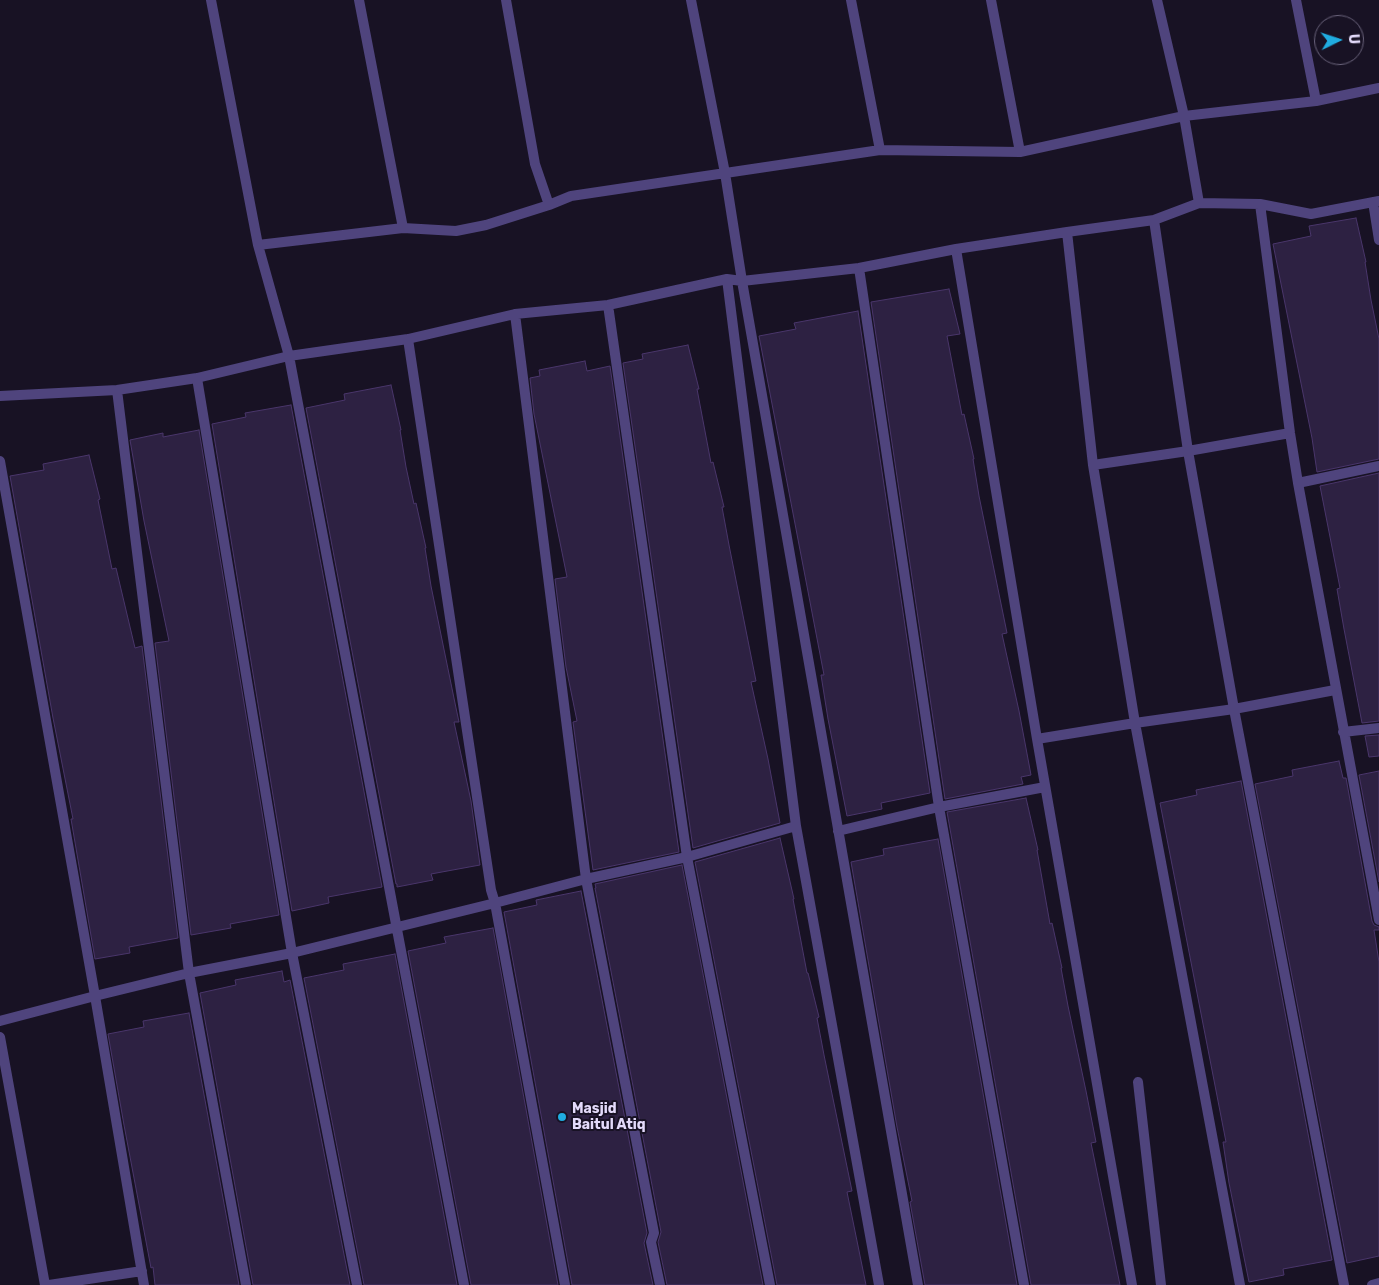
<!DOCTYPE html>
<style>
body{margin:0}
#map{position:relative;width:1379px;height:1285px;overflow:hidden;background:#181224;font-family:Rubik,sans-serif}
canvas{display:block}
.north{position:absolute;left:1314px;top:15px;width:50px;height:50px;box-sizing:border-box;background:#181224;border:1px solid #69627a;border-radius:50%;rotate:86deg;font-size:14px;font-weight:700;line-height:20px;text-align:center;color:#e3dafa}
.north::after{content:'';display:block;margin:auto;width:18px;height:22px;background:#20ace0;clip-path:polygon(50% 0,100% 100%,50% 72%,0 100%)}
</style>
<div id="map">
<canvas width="1379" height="1285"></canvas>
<div class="north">U</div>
</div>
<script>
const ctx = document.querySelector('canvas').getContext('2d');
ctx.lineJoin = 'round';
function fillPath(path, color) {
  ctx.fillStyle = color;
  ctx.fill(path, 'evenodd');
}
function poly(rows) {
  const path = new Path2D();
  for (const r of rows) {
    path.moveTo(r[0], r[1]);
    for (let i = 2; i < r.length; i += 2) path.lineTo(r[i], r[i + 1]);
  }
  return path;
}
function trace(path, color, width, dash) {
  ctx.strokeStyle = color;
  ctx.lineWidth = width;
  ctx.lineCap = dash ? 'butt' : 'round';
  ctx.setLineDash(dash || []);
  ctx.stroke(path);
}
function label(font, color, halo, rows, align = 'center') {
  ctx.font = font + ' Rubik,sans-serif';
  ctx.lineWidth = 4;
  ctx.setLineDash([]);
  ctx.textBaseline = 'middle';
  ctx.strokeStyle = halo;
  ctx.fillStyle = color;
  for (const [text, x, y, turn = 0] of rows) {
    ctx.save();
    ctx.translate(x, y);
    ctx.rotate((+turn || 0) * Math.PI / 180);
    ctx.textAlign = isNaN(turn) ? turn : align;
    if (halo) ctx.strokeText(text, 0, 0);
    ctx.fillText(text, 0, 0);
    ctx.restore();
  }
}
const building = poly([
 [1356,218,1366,262,1365,262,1371,300,1379,339,1379,459,1317,472,1312,438,1273,244,1311,236,1309,226,1356,218],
 [949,289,960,334,947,336,962,415,964,414,974,459,973,459,979,496,1007,633,1002,634,1019,711,1031,775,1021,777,1023,784,945,799,871,302,949,289],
 [858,311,930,793,881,803,882,809,847,816,828,719,821,675,824,675,759,336,796,329,794,323,858,311],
 [688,345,699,389,697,389,711,463,713,462,724,507,722,507,729,545,756,681,751,682,768,759,780,823,693,848,623,363,643,359,642,354,688,345],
 [585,361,587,371,610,366,679,852,593,870,573,722,577,721,566,667,555,579,567,577,534,414,530,378,540,376,539,370,585,361],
 [391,385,401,430,400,430,406,467,414,504,416,503,426,548,425,548,431,586,456,708,459,722,454,722,471,801,480,865,431,874,433,880,397,887,397,884,396,884,306,408,345,400,344,394,391,385],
 [291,405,382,887,328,897,329,903,292,911,212,424,246,417,245,413,291,405],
 [199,430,279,915,230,924,231,928,191,935,155,643,169,641,144,521,130,440,163,433,163,437,199,430],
 [89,455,100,499,98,500,112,569,116,568,135,648,142,646,178,938,129,947,130,953,95,959,71,819,73,819,53,718,10,476,44,470,43,464,89,455],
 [1379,473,1379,721,1362,723,1344,629,1337,589,1340,588,1320,486,1379,473],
 [1379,735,1379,756,1369,757,1365,736,1379,735],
 [1339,761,1343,778,1346,778,1372,921,1374,925,1379,927,1379,930,1374,930,1379,962,1379,1256,1347,1263,1255,784,1293,776,1292,770,1339,761],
 [1379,771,1379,882,1359,775,1379,771],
 [1241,781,1332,1260,1283,1269,1284,1275,1249,1282,1229,1183,1223,1142,1226,1142,1160,803,1197,795,1196,790,1241,781],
 [1026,798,1038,850,1037,850,1050,924,1052,923,1062,968,1061,968,1068,1006,1086,1091,1096,1142,1091,1143,1120,1285,1031,1285,947,812,1026,798],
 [780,838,794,899,793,899,807,973,808,973,819,1017,817,1018,824,1055,852,1191,847,1192,866,1285,777,1285,695,862,780,838],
 [938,839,1017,1285,925,1285,910,1202,912,1201,897,1127,851,862,884,855,883,849,938,839],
 [682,865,763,1285,667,1285,658,1242,661,1232,595,888,596,888,595,884,682,865],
 [581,891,647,1233,644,1243,653,1285,572,1285,504,912,537,905,536,900,581,891],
 [493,928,558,1285,471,1285,408,951,446,943,444,937,493,928],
 [395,954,457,1285,364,1285,304,978,344,970,343,964,395,954],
 [282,971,284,982,290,980,350,1285,253,1285,200,993,236,985,235,980,282,971],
 [189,1013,239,1285,155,1285,153,1267,151,1268,124,1125,108,1034,144,1027,143,1021,189,1013]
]);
fillPath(building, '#2d2142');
trace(building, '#4a366b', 1);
trace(poly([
 [1138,1082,1161,1285]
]), '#4f447d', 10);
trace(poly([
 [211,0,258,245,289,356,464,1285],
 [359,0,403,228,456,231,486,225,549,205],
 [506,0,535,164,549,205,571,196,880,150,1020,152,1184,116,1316,101,1379,88],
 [691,0,725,173,742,281,918,1285],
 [851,0,880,150],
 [991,0,1020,152],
 [1157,0,1184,116,1199,203],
 [1296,0,1316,101],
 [1373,202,1379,240],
 [1260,204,1290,433,1298,483,1379,920],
 [1154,220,1188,451,1234,709,1344,1285],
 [1067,232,1093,465,1135,723,1240,1285],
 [258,245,403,228],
 [956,249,1037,739,1132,1285],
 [859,268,939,807,1024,1285],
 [727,279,796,826,879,1285],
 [608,305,687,857,770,1285],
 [515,314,586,879,654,1233,651,1242,660,1285],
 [408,339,491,890,495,903,565,1285],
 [197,378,292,953,357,1285],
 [117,390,189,973,246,1285],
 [0,396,117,390,197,378,289,356,408,339,515,314,608,305,727,279,742,281,859,268,956,249,1067,232,1154,220,1199,203,1260,204,1311,214,1379,201],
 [0,461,95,996,144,1285],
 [1093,465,1188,451,1290,433],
 [1298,483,1379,466],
 [1343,732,1379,728],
 [1037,739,1135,723,1234,709,1335,690],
 [838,831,939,807,1045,787],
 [0,1021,95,996,189,973,292,953,495,903,586,879,687,857,796,826],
 [0,1037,45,1285],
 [49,1285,142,1271],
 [1372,1285,1379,1283]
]), '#4f447d', 10);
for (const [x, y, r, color] of [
 [562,1117,5,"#20ace0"]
]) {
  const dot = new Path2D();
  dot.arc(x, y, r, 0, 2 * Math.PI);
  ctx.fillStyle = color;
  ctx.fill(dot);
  trace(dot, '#181224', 2);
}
label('bold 14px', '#e3dafa', '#181224', [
 ["Masjid",572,1109],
 ["Baitul Atiq",572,1125]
], 'left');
</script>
